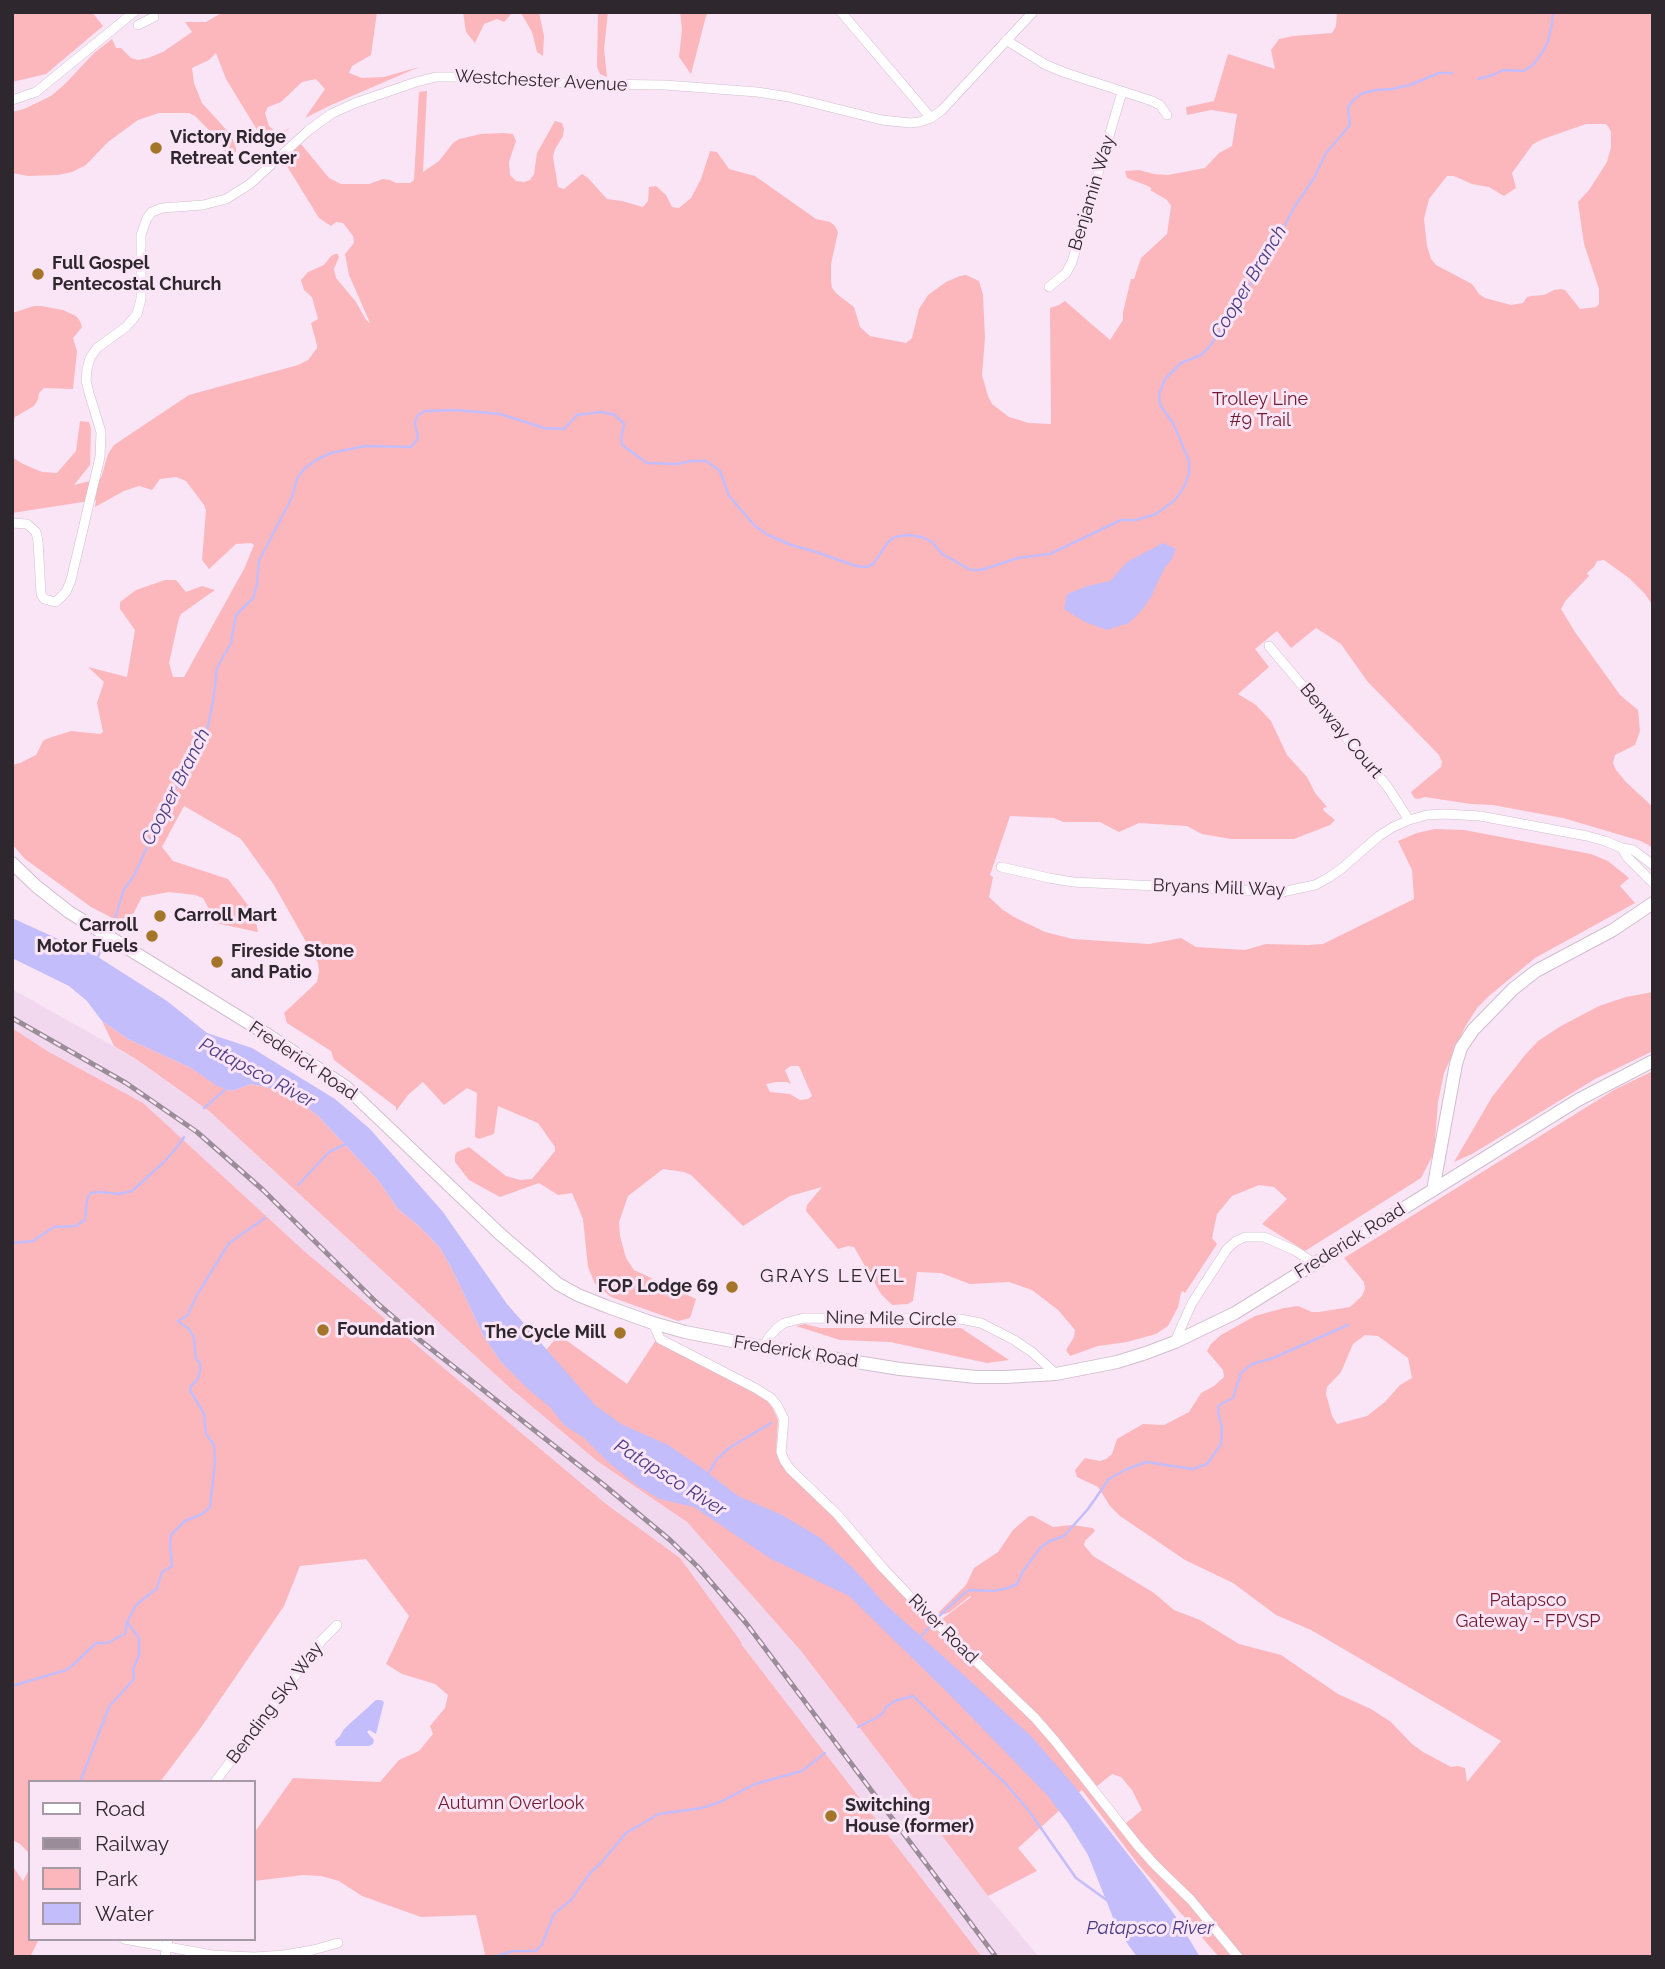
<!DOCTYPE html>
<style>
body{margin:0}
#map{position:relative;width:1665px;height:1969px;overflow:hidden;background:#f9e5f6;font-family:Raleway,sans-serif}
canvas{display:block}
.frame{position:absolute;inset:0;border:14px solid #2f272e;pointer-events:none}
.legend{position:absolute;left:28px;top:1780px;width:228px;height:161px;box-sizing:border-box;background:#f9e5f6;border:2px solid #a899a6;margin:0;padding:9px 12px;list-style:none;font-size:21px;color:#2f272e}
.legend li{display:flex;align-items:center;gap:14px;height:35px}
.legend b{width:35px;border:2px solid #a899a6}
</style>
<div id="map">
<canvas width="1665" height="1969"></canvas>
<div class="frame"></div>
<ul class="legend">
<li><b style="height:9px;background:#fff"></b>Road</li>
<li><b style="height:9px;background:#9a8c98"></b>Railway</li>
<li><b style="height:19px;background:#fcb7bd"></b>Park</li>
<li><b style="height:19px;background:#c3bdfb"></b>Water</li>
</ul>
</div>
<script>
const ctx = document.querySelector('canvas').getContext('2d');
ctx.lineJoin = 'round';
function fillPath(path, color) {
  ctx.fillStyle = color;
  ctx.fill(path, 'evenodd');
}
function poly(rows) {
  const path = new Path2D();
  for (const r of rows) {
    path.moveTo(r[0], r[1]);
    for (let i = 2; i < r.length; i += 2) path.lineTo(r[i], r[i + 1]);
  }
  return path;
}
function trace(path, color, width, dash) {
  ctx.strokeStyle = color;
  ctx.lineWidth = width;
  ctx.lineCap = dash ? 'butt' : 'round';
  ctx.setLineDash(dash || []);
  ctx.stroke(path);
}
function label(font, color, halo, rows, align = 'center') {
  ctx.font = font + ' Raleway,sans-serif';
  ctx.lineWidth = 6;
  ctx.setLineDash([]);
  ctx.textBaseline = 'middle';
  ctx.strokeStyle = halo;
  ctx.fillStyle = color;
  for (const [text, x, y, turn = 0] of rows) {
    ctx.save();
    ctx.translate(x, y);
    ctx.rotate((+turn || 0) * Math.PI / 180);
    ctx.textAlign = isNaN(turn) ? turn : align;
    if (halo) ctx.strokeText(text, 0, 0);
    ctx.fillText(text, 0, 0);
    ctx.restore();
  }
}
fillPath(poly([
 [12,989,136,1059,209,1111,510,1388,597,1461,687,1522,801,1651,988,1896,1039,1957,973,1957,726,1658,742,1642,552,1464,340,1297,152,1119,12,1028]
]), '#f2d8ee');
fillPath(poly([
 [12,12,92,12,103,26,46,74,12,82],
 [223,12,377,12,371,55,352,66,349,73,362,78,384,77,419,67,331,105,305,118,325,89,316,79,302,82,281,102,268,107,265,113,269,126,279,135,291,127,271,145,265,143,226,79,216,53,209,60,192,68,194,83,202,103,231,135,236,148,236,155,229,155,224,150,211,132,195,116,189,113,159,113,138,120,108,142,86,165,72,172,58,175,28,176,12,173,12,112,24,109,51,96,65,84,94,53,112,39,116,48,121,48,131,58,138,60,148,58,163,52,192,32,185,22,206,22],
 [463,12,513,12,504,22,497,19,484,24,475,43,466,32],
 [517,12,539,12,544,36,543,56,537,52,532,32,521,13],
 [598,12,608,12,604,49,607,77,600,74,597,67],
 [680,12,709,12,706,16,691,74,679,57,682,30],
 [1337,12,1653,12,1653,606,1645,594,1629,578,1604,560,1597,561,1594,567,1587,573,1589,576,1566,600,1561,609,1575,632,1620,695,1638,710,1640,731,1635,745,1615,755,1613,763,1616,770,1626,782,1653,807,1653,848,1641,841,1563,818,1493,805,1471,804,1425,797,1418,799,1414,798,1411,792,1441,767,1442,762,1439,755,1367,681,1341,644,1316,628,1291,648,1277,631,1255,649,1269,667,1238,694,1256,705,1271,721,1287,755,1307,777,1315,793,1327,807,1323,808,1324,811,1335,820,1330,825,1294,839,1231,839,1202,834,1187,826,1139,823,1119,832,1100,822,1063,822,1054,818,1010,816,990,875,993,877,989,897,1003,910,1014,917,1045,932,1073,939,1149,944,1181,938,1196,947,1245,950,1266,944,1308,945,1323,944,1414,899,1412,870,1398,841,1417,833,1435,829,1464,830,1591,854,1608,861,1629,878,1620,886,1635,903,1535,958,1490,995,1477,1008,1465,1027,1444,1073,1438,1102,1434,1153,1421,1178,1305,1251,1262,1224,1287,1199,1274,1187,1259,1185,1232,1196,1217,1214,1212,1238,1217,1244,1185,1293,1183,1291,1181,1293,1178,1307,1168,1326,1156,1334,1127,1342,1098,1346,1070,1356,1066,1350,1074,1337,1075,1330,1058,1310,1032,1290,1009,1282,970,1284,941,1273,917,1272,913,1301,908,1304,892,1305,881,1294,854,1247,848,1246,838,1249,806,1211,807,1205,822,1187,790,1196,743,1226,691,1175,684,1172,663,1169,628,1196,619,1222,620,1236,626,1258,634,1270,696,1299,690,1318,678,1321,611,1297,595,1284,588,1267,583,1219,572,1193,558,1195,539,1183,500,1197,469,1180,455,1162,455,1155,457,1152,469,1147,506,1176,520,1180,532,1179,555,1151,555,1147,538,1123,498,1106,494,1134,479,1139,475,1137,477,1093,467,1088,444,1105,423,1082,408,1095,396,1111,396,1107,334,1060,331,1051,287,1023,284,1013,317,982,319,971,318,963,274,885,241,839,184,806,162,847,173,861,228,879,254,913,258,932,220,924,216,922,203,898,195,895,169,892,142,897,133,914,120,922,91,907,25,859,12,844,12,765,20,763,36,755,43,741,46,739,71,731,100,734,103,732,97,703,104,682,88,667,127,677,135,630,120,609,120,602,136,590,165,580,176,580,186,592,202,586,215,590,181,614,179,618,169,663,173,677,184,677,244,569,254,545,251,543,236,544,209,569,202,560,206,510,204,505,186,481,176,477,160,479,152,490,139,486,124,491,95,507,96,500,12,513,12,457,23,464,42,472,57,473,76,451,80,421,89,422,91,429,90,465,74,485,101,478,108,454,114,445,189,395,298,365,308,360,317,348,317,345,311,323,318,319,312,297,304,290,301,280,308,272,324,265,331,256,335,254,338,254,339,257,334,269,336,278,356,302,366,320,370,323,349,275,345,254,354,243,353,236,343,223,336,222,331,226,319,218,282,158,301,144,329,178,341,184,369,184,383,179,390,180,396,183,410,183,414,180,419,92,427,91,423,172,439,161,453,143,459,139,481,134,504,133,513,134,516,141,509,162,510,175,516,181,524,182,530,180,534,174,537,153,555,121,562,123,564,129,563,136,555,149,553,157,558,187,564,189,582,174,588,178,607,199,622,201,643,207,648,201,649,187,656,186,666,195,672,207,679,208,691,198,701,179,710,151,717,152,729,169,755,176,816,219,830,222,835,226,838,232,831,264,831,281,832,288,837,294,854,307,860,327,870,336,906,343,912,338,919,309,928,295,946,282,960,276,966,275,979,281,983,295,985,338,982,375,988,396,992,404,1009,417,1029,423,1051,424,1050,308,1059,305,1065,301,1110,340,1123,320,1123,312,1131,279,1134,279,1141,258,1167,234,1171,206,1167,200,1150,190,1152,189,1148,186,1127,178,1125,171,1139,170,1154,174,1168,175,1205,168,1219,153,1232,146,1237,114,1211,110,1187,115,1186,107,1214,101,1228,54,1275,69,1271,50,1279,39,1293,36,1332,33,1336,26],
 [1586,124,1605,124,1608,126,1611,132,1611,147,1607,162,1589,190,1578,202,1584,244,1599,289,1599,304,1596,307,1580,309,1565,290,1561,289,1554,290,1544,295,1531,296,1527,297,1523,303,1511,305,1485,298,1479,294,1472,284,1436,265,1431,259,1427,246,1424,219,1429,199,1447,176,1454,176,1472,184,1489,187,1504,196,1516,188,1512,173,1533,144,1543,139],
 [791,1066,799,1066,812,1096,808,1099,800,1100,790,1094,770,1092,766,1084,776,1082,787,1082,791,1084,785,1070],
 [34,306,41,306,63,310,76,316,80,321,82,327,73,338,77,351,73,389,44,388,39,393,38,400,34,406,15,417,12,427,12,313],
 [1653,992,1653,1051,1595,1079,1472,1154,1454,1162,1492,1097,1525,1055,1538,1041,1561,1026,1599,1006,1626,997],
 [102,1021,128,1039,191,1068,218,1086,232,1091,251,1084,270,1088,300,1102,318,1116,378,1180,398,1209,419,1226,440,1248,452,1269,484,1337,501,1362,520,1380,559,1335,627,1384,656,1340,754,1392,767,1401,772,1407,778,1420,776,1452,780,1462,787,1471,834,1517,880,1570,933,1626,971,1597,970,1596,950,1612,945,1614,938,1613,966,1585,974,1568,998,1552,1013,1530,1029,1516,1033,1516,1053,1527,1072,1525,1093,1528,1095,1531,1085,1541,1084,1545,1093,1556,1154,1593,1174,1610,1200,1620,1239,1644,1281,1655,1338,1694,1371,1709,1391,1722,1412,1744,1423,1752,1451,1767,1458,1766,1465,1768,1467,1782,1501,1741,1311,1630,1276,1615,1233,1583,1185,1560,1120,1516,1110,1506,1098,1487,1077,1477,1075,1470,1085,1458,1100,1461,1106,1459,1112,1454,1117,1439,1143,1424,1164,1425,1189,1412,1201,1393,1214,1386,1224,1377,1223,1370,1207,1351,1211,1344,1221,1335,1255,1316,1284,1308,1298,1306,1312,1312,1319,1312,1350,1307,1362,1296,1365,1289,1364,1282,1344,1258,1614,1090,1653,1071,1653,1957,1219,1957,1138,1864,1082,1790,1018,1848,1037,1871,988,1896,801,1651,687,1522,597,1461,510,1388,209,1111,136,1059,114,1046],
 [1365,1335,1378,1336,1408,1358,1412,1378,1400,1385,1385,1402,1367,1416,1337,1424,1332,1416,1326,1394,1327,1387,1341,1372,1353,1344],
 [1112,1774,1121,1777,1132,1790,1142,1810,1125,1824,1096,1787],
 [12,1028,49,1052,143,1103,304,1251,606,1504,680,1558,742,1643,741,1644,982,1957,481,1957,485,1954,476,1915,421,1917,362,1896,339,1881,321,1876,303,1875,254,1881,254,1833,293,1778,380,1782,399,1760,419,1751,433,1734,430,1726,445,1708,448,1695,435,1684,402,1674,386,1664,409,1616,366,1559,300,1566,284,1606,202,1726,160,1782,30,1782,30,1854,20,1844,12,1840],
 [805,1324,821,1328,961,1328,1009,1360,987,1363,890,1342,840,1340,796,1326],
 [12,1865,23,1881,30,1868,30,1939,39,1939,30,1957,12,1957]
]), '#fcb7bd');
fillPath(poly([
 [1163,543,1176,549,1172,559,1164,569,1151,597,1142,610,1129,623,1107,630,1085,622,1064,609,1067,594,1087,586,1110,581,1127,562],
 [12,918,98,957,167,1001,207,1033,252,1048,335,1099,370,1129,443,1212,507,1304,595,1405,621,1424,668,1445,699,1466,738,1496,782,1515,819,1537,854,1569,884,1603,1031,1736,1071,1782,1142,1872,1174,1914,1200,1957,1137,1957,1127,1943,1114,1920,1088,1855,1068,1823,1047,1795,951,1696,849,1596,771,1559,694,1507,659,1499,636,1485,607,1461,584,1438,563,1424,550,1407,529,1390,501,1362,484,1337,452,1269,440,1248,419,1226,398,1209,378,1180,318,1116,300,1102,270,1088,251,1084,232,1091,217,1086,191,1068,128,1039,102,1021,87,1001,69,986,12,958],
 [376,1700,381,1700,384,1702,376,1734,369,1730,367,1732,374,1740,373,1744,369,1746,336,1746,335,1741,340,1736,344,1729]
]), '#c3bdfb');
trace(poly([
 [1478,79,1493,75,1503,70,1524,71,1533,65,1542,53,1548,41,1552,23,1553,12],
 [114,922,124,889,134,876,169,798,198,752,208,726,213,702,217,668,231,643,236,615,253,598,257,584,259,561,292,497,297,479,304,469,316,460,331,453,365,446,411,447,418,438,415,423,417,416,425,411,455,410,500,414,544,428,564,429,577,415,602,412,615,415,624,424,621,438,622,445,647,463,678,464,691,461,706,461,720,471,729,496,755,526,768,535,791,545,813,551,856,566,866,567,873,564,889,541,895,537,908,535,922,537,932,542,942,554,971,570,981,570,1018,558,1050,554,1121,520,1136,520,1156,514,1175,500,1184,487,1189,474,1189,461,1173,423,1160,405,1159,395,1165,379,1181,363,1201,355,1209,347,1263,265,1295,206,1314,178,1326,153,1350,125,1348,108,1353,100,1363,93,1376,90,1392,89,1410,85,1439,73,1452,73],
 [97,959,101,950],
 [204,1108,228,1087],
 [298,1185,329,1152,348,1143],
 [12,1243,33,1241,54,1227,76,1226,85,1220,87,1199,91,1193,100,1192,119,1194,132,1191,163,1163,177,1147,184,1137],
 [707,1475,717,1459,729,1448,771,1423],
 [938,1617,961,1596,969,1590,993,1591,1008,1588,1017,1584,1023,1571,1041,1547,1050,1541,1064,1536,1088,1509,1109,1479,1125,1470,1146,1462,1193,1469,1207,1464,1221,1444,1222,1427,1218,1412,1219,1405,1233,1398,1241,1373,1252,1364,1273,1358,1348,1325],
 [919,1639,930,1626],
 [12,1686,66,1670,73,1665,96,1643,107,1643,125,1634,127,1622,136,1605,157,1588,162,1572,172,1566,170,1545,171,1535,185,1521,202,1514,210,1507,215,1462,214,1445,206,1434,204,1414,190,1390,191,1386,197,1380,200,1372,200,1363,196,1359,194,1338,189,1329,178,1321,187,1316,197,1295,229,1243,265,1218],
 [858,1727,876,1718,883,1713,886,1707,895,1701,913,1696,1006,1784,1029,1811,1076,1878,1108,1901],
 [80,1782,109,1707,134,1679,133,1669,139,1656,139,1638,127,1622],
 [494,1957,513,1951,536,1951,542,1944,554,1914,571,1900,590,1873,601,1863,626,1833,659,1814,702,1808,720,1802,755,1784,802,1771,825,1753]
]), '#c3bdfb', 2.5);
const street = poly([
 [841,12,931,118],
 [138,25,154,17],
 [1006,40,1046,65,1066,73,1152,101,1160,105,1167,115],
 [12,100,36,92,134,12],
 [1049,287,1066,273,1072,262,1122,92],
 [12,523,27,524,36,532,38,541,41,594,44,599,56,602,66,592,71,580,100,457,101,432,89,393,86,380,87,369,90,358,97,348,126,327,137,314,141,299,141,235,147,218,152,212,162,208,203,205,226,199,250,184,309,130,331,114,355,103,416,82,436,77,453,77,585,84,665,85,757,92,789,97,882,120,910,123,919,122,931,118,942,110,1033,12],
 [1269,646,1387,786,1409,820],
 [1622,848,1627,857,1653,883],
 [1001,867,1049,878,1073,882,1282,892,1315,885,1328,878,1341,869,1379,836,1393,827,1409,820,1427,815,1444,814,1480,816,1587,836,1605,841,1622,848,1633,850,1653,865],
 [653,1323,660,1339,755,1388,771,1398,777,1405,784,1419,781,1452,784,1460,790,1469,837,1514,883,1568,918,1605,1035,1718,1055,1741,1138,1846,1155,1865,1191,1900,1238,1957],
 [1175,1341,1192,1303,1227,1249,1236,1241,1245,1237,1264,1237,1294,1250,1314,1263],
 [763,1347,769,1337,777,1328,784,1323,804,1318,960,1319,981,1323,1014,1340,1032,1352,1056,1374],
 [215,1782,322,1640,337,1625],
 [124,1939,212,1955,254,1957,284,1955,313,1950,338,1943],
 [165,1957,168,1939]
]);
const secondary = poly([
 [12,863,36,886,69,912,268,1035,346,1087,500,1234,558,1284,578,1295,608,1307,653,1323,685,1332,763,1347,900,1369,976,1377,1005,1377,1056,1374,1117,1362,1146,1353,1175,1342,1235,1313,1578,1100,1653,1061],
 [1433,1190,1456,1064,1461,1048,1473,1030,1513,989,1536,971,1613,930,1653,903]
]);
trace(street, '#d1bece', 10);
trace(secondary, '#d1bece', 14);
trace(street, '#fff', 9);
trace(secondary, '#fff', 12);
const rail = poly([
 [12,1018,126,1083,197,1132,263,1190,378,1304,421,1341,604,1485,670,1540,698,1567,746,1623,996,1957]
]);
trace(rail, '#9a8c98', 5);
trace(rail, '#f9e5f6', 2.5, [8]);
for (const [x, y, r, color] of [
 [156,148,7,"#a47529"],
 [38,274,7,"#a47529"],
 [160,916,7,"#a47529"],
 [152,936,7,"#a47529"],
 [217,962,7,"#a47529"],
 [732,1287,7,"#a47529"],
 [323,1330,7,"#a47529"],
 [620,1333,7,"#a47529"],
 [831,1816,7,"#a47529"]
]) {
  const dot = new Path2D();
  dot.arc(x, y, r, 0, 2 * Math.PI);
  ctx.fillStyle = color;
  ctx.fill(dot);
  trace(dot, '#f9e5f6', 2.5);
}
label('18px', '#2f272e', '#f9e5f6', [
 ["Westchester Avenue",541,81,3],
 ["Benjamin Way",1092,193,-73],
 ["Benway Court",1341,731,50],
 ["Bryans Mill Way",1219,888,2],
 ["Frederick Road",303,1061,34],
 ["Frederick Road",1350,1241,-32],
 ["Nine Mile Circle",891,1319,1],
 ["Frederick Road",796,1352,9],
 ["River Road",943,1629,45],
 ["Bending Sky Way",275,1703,-53]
]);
label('bold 18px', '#2f272e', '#f9e5f6', [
 ["Victory Ridge",170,138],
 ["Retreat Center",170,159],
 ["Full Gospel",52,264],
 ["Pentecostal Church",52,285],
 ["Carroll Mart",174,916],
 ["Carroll",138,926,"right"],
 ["Motor Fuels",138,947,"right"],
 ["Fireside Stone",231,952],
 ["and Patio",231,973],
 ["FOP Lodge 69",718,1287,"right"],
 ["Foundation",337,1330],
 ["The Cycle Mill",606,1333,"right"],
 ["Switching",845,1806],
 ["House (former)",845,1827]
], 'left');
label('18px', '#6f1b2d', '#f9e5f6', [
 ["Trolley Line",1260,400],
 ["#9 Trail",1260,421],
 ["Patapsco",1528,1601],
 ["Gateway - FPVSP",1528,1622],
 ["Autumn Overlook",511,1804]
]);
label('italic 19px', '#493b83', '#f9e5f6', [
 ["Cooper Branch",1249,282,-59],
 ["Cooper Branch",176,787,-63],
 ["Patapsco River",257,1073,28],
 ["Patapsco River",670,1478,32],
 ["Patapsco River",1150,1928]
]);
ctx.letterSpacing = '2px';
label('19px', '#2f272e', '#f9e5f6', [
 ["GRAYS LEVEL",833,1276]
]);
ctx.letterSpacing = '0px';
</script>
